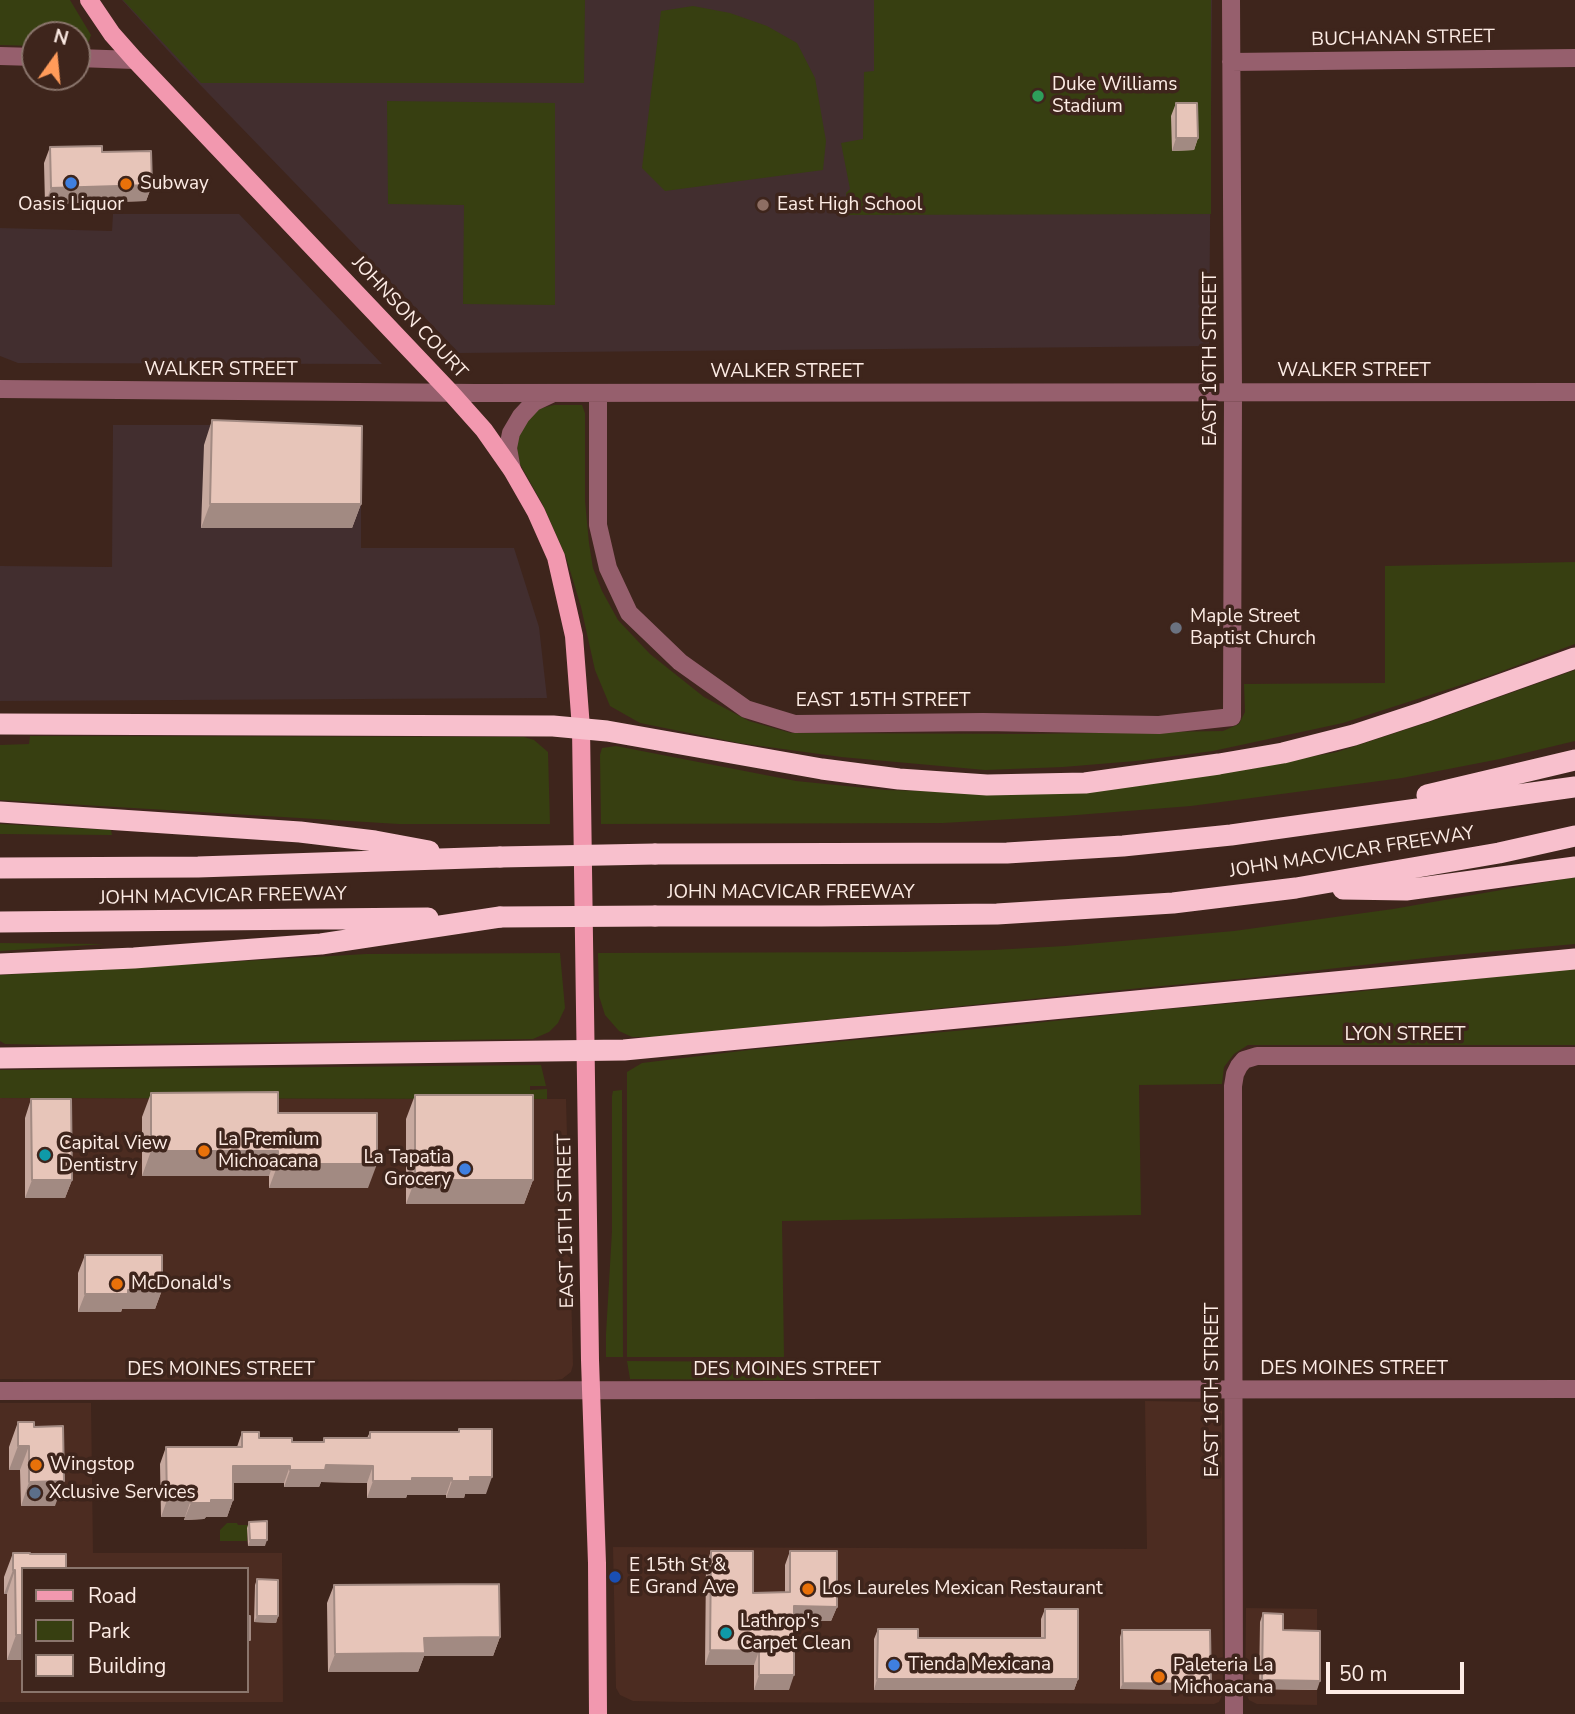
<!DOCTYPE html>
<style>
body{margin:0}
#map{position:relative;width:1575px;height:1714px;overflow:hidden;background:#3e251c;font-family:"Nunito Sans",sans-serif}
canvas{display:block}
.legend{position:absolute;left:21px;top:1567px;width:228px;height:126px;box-sizing:border-box;background:#3e251c;border:2px solid #8a756c;margin:0;padding:9px 12px;list-style:none;font-size:21px;color:#fdece5}
.legend li{display:flex;align-items:center;gap:14px;height:35px}
.legend b{width:35px;border:2px solid #8a756c}
.north{position:absolute;left:21px;top:21px;width:70px;height:70px;box-sizing:border-box;background:#3e251c;border:2px solid #8a756c;border-radius:50%;rotate:15deg;font-size:19px;font-weight:700;line-height:28px;text-align:center;color:#fdece5}
.north::after{content:'';display:block;margin:auto;width:24px;height:32px;background:#ff9b5a;clip-path:polygon(50% 0,100% 100%,50% 72%,0 100%)}
.scale{position:absolute;left:1326px;top:1662px;width:138px;height:32px;box-sizing:border-box;border:4px solid #fdece5;border-top:0;padding-left:9px;font-size:21px;line-height:24px;white-space:nowrap;color:#fdece5;-webkit-text-stroke:5px #3e251c;paint-order:stroke}
</style>
<div id="map">
<canvas width="1575" height="1714"></canvas>
<ul class="legend">
<li><b style="height:9px;background:#f298af"></b>Road</li>
<li><b style="height:19px;background:#373f11"></b>Park</li>
<li><b style="height:19px;background:#e7c5b9"></b>Building</li>
</ul>
<div class="north">N</div>
<div class="scale">50 m</div>
</div>
<script>
const ctx = document.querySelector('canvas').getContext('2d');
ctx.lineJoin = 'round';
function fillPath(path, color) {
  ctx.fillStyle = color;
  ctx.fill(path, 'evenodd');
}
function poly(rows) {
  const path = new Path2D();
  for (const r of rows) {
    path.moveTo(r[0], r[1]);
    for (let i = 2; i < r.length; i += 2) path.lineTo(r[i], r[i + 1]);
  }
  return path;
}
function trace(path, color, width, dash) {
  ctx.strokeStyle = color;
  ctx.lineWidth = width;
  ctx.lineCap = dash ? 'butt' : 'round';
  ctx.setLineDash(dash || []);
  ctx.stroke(path);
}
function label(font, color, halo, rows, align = 'center') {
  ctx.font = font + ' "Nunito Sans",sans-serif';
  ctx.lineWidth = 7;
  ctx.setLineDash([]);
  ctx.textBaseline = 'middle';
  ctx.strokeStyle = halo;
  ctx.fillStyle = color;
  for (const [text, x, y, turn = 0] of rows) {
    ctx.save();
    ctx.translate(x, y);
    ctx.rotate((+turn || 0) * Math.PI / 180);
    ctx.textAlign = isNaN(turn) ? turn : align;
    if (halo) ctx.strokeText(text, 0, 0);
    ctx.fillText(text, 0, 0);
    ctx.restore();
  }
}
fillPath(poly([
 [0,1098,566,1099,573,1365,571,1372,562,1379,555,1380,0,1379],
 [1145,1401,1212,1402,1221,1407,1222,1412,1223,1693,1219,1702,1214,1704,683,1702,633,1701,620,1695,616,1688,613,1547,1147,1549],
 [0,1403,91,1403,93,1553,282,1553,283,1702,0,1702],
 [23,1569,247,1569,247,1691,23,1691],
 [1246,1608,1317,1609,1317,1705,1257,1704,1249,1700,1245,1689]
]), '#4c2c21');
fillPath(poly([
 [122,0,1212,0,1209,346,459,353,181,65],
 [113,214,239,214,382,364,18,363,0,356,0,228,112,231],
 [113,425,361,425,361,548,514,548,539,627,547,698,0,701,0,566,112,567]
]), '#422e2f');
fillPath(poly([
 [0,0,70,0,91,35,89,41,84,46,77,46,77,35,35,35,35,46,0,45],
 [123,0,585,0,584,83,201,83],
 [874,0,1211,0,1211,214,847,215,846,193,850,189,841,143,863,139,864,72,874,71],
 [693,6,730,13,767,26,797,43,815,78,826,141,823,170,665,191,642,168,661,11],
 [387,101,555,103,555,305,463,304,464,205,388,204],
 [554,405,582,405,585,413,585,501,589,543,593,568,602,591,618,620,650,654,704,697,749,721,791,733,1027,734,1223,731,1239,724,1245,712,1244,684,1385,683,1385,566,1575,562,1575,644,1489,676,1343,723,1213,751,1136,761,1063,767,985,770,841,757,739,743,640,723,610,706,595,670,581,607,566,557,543,505,520,464,517,448,519,434,523,422,538,409],
 [1575,670,1575,741,1500,759,1402,778,1191,806,1064,816,943,823,601,824,600,755,602,748,616,746,796,781,886,790,994,793,1208,775,1337,752,1438,719],
 [30,736,524,737,534,740,548,752,550,824,399,824,0,800,0,745,29,744],
 [0,824,111,830,112,835,0,834],
 [1575,877,1575,944,1443,956,1249,978,1141,988,655,1037,632,1037,619,1031,605,1015,599,996,598,953,903,952,993,950,1065,946,1234,931,1393,909],
 [0,943,105,944,0,951],
 [560,953,565,1008,558,1023,549,1032,533,1039,55,1045,5,1044,0,1041,0,975,366,954],
 [1575,968,1575,1045,1248,1045,1234,1054,1224,1067,1222,1084,1139,1085,1141,1215,782,1221,784,1357,627,1357,627,1072,642,1063,757,1049,998,1027,1156,1010,1336,994],
 [541,1065,546,1086,530,1086,530,1090,547,1089,547,1099,0,1098,0,1070],
 [622,1090,623,1357,606,1357,606,1334,612,1231,612,1096,613,1091],
 [627,1361,784,1362,784,1380,630,1379],
 [227,1523,237,1523,238,1525,248,1525,247,1541,220,1541,220,1530]
]), '#373f11');
trace(poly([
 [0,56,35,57],
 [77,58,135,60],
 [1231,62,1575,58],
 [0,389,476,393,1575,392],
 [598,393,598,525,608,568,629,613,680,662,746,709,795,724,983,722,1159,725,1232,717,1233,393,1231,0],
 [512,470,508,448,511,433,521,416,534,402,551,394],
 [0,1391,1575,1389],
 [1234,1714,1233,1086,1235,1074,1239,1066,1244,1060,1257,1056,1575,1056]
]), '#965f6d', 18);
trace(poly([
 [89,0,112,34,135,60,451,393,484,430,512,470,536,512,556,557,574,636,581,728,590,1360,597,1563,598,1714]
]), '#f298af', 18);
trace(poly([
 [0,724,553,726,607,731,822,769,899,779,987,785,1085,783,1219,764,1283,753,1354,735,1424,712,1575,658],
 [1427,795,1575,760],
 [0,812,300,832,375,841,429,851],
 [655,854,1007,853,1123,846,1231,835,1575,787],
 [0,868,198,867,500,857],
 [1343,889,1406,890,1575,867],
 [655,916,821,916,997,914,1173,903,1296,888,1499,853,1575,836],
 [0,922,428,918],
 [0,964,134,958,321,944,500,917],
 [0,1058,624,1050,1575,959]
]), '#f8c0cd', 21);
trace(poly([
 [500,857,655,854],
 [500,917,655,916]
]), '#f8c0cd', 21);
fillPath(poly([
 [1176,103,1198,138,1194,150,1172,151,1171,116],
 [50,147,102,152,152,185,146,201,45,204,44,163],
 [212,420,361,504,352,528,201,528,204,445],
 [151,1093,278,1113,368,1188,269,1188,269,1176,142,1176,142,1117],
 [415,1095,533,1180,524,1204,406,1204,406,1119],
 [31,1099,72,1180,65,1198,25,1198,25,1118],
 [85,1255,162,1290,155,1309,122,1309,121,1312,78,1312,78,1273],
 [18,1422,34,1427,55,1506,21,1506,20,1470,9,1470,9,1447],
 [459,1429,486,1494,465,1494,464,1498,446,1498,446,1495,407,1495,406,1498,367,1498,367,1483,321,1482,319,1487,284,1487,284,1483,233,1483,233,1500,227,1517,206,1517,204,1519,184,1520,185,1517,161,1517,160,1464,166,1447,237,1447,242,1432,259,1438,292,1442,323,1442,324,1438,367,1438,370,1432,458,1432],
 [249,1522,265,1546,248,1546,247,1528],
 [711,1551,753,1593,785,1592,785,1565,790,1551,837,1607,831,1621,794,1621,789,1690,754,1690,754,1665,705,1665,706,1565],
 [13,1553,30,1553,23,1660,7,1660,7,1594,4,1594,4,1577],
 [257,1579,278,1616,276,1623,254,1622,255,1585],
 [334,1585,500,1637,493,1656,424,1656,418,1672,328,1672,327,1603],
 [1045,1609,1078,1679,1074,1690,874,1690,874,1639,878,1629,918,1638,1041,1638,1041,1619],
 [1263,1613,1283,1630,1317,1690,1259,1689,1260,1622],
 [1122,1630,1211,1684,1208,1690,1120,1689,1120,1637]
]), '#c7a99f');
fillPath(poly([
 [1176,138,1198,138,1194,150,1172,151],
 [152,185,146,201,45,204,51,188],
 [210,504,361,504,352,528,201,528],
 [151,1151,278,1151,269,1176,142,1176],
 [278,1164,377,1164,368,1188,269,1188],
 [32,1180,72,1180,65,1198,25,1198],
 [415,1180,533,1180,524,1204,406,1204],
 [128,1290,162,1290,155,1309,122,1309,121,1312,78,1312,85,1294],
 [18,1446,29,1446,20,1470,9,1470],
 [326,1465,373,1466,367,1483,321,1482,319,1487,284,1487,290,1470],
 [233,1466,290,1466,284,1483,227,1483],
 [470,1477,492,1477,486,1494,465,1494,464,1498,446,1498,452,1481],
 [412,1478,452,1478,446,1495,407,1495,406,1498,367,1498,373,1481],
 [64,1481,55,1506,21,1506,29,1482],
 [167,1500,191,1500,185,1517,161,1517],
 [211,1500,233,1500,227,1517,206,1517,204,1519,184,1520,191,1503],
 [250,1540,267,1540,265,1546,248,1546],
 [13,1570,15,1570,7,1594,4,1594],
 [794,1606,837,1607,831,1621,788,1621],
 [257,1616,278,1616,276,1623,254,1622],
 [16,1635,23,1635,23,1660,7,1660],
 [500,1637,493,1656,424,1656,418,1672,328,1672,335,1654,424,1638],
 [710,1650,759,1651,754,1665,705,1665],
 [759,1675,794,1675,789,1690,754,1690],
 [877,1679,1078,1679,1074,1690,874,1690],
 [1262,1680,1320,1681,1317,1690,1259,1689],
 [1123,1683,1211,1684,1208,1690,1120,1689]
]), '#a28a82');
const building = poly([
 [1176,103,1197,103,1198,138,1176,138,1176,103],
 [102,146,102,152,151,151,152,185,51,188,50,147,102,146],
 [212,420,362,426,361,504,210,504,212,420],
 [278,1092,278,1113,377,1113,377,1164,278,1164,278,1151,151,1151,151,1093,278,1092],
 [415,1095,533,1095,533,1180,415,1180,415,1095],
 [31,1099,71,1099,72,1180,32,1180,31,1099],
 [85,1255,162,1255,162,1290,128,1290,128,1294,85,1294,85,1255],
 [18,1422,34,1422,34,1427,63,1426,64,1481,29,1482,29,1446,18,1446,18,1422],
 [459,1429,492,1429,492,1477,470,1477,470,1481,452,1481,452,1478,412,1478,412,1481,373,1481,373,1466,326,1465,325,1470,290,1470,290,1466,233,1466,233,1500,211,1500,211,1503,191,1503,191,1500,167,1500,166,1447,242,1447,242,1432,259,1432,259,1438,292,1438,292,1442,324,1442,324,1438,370,1438,370,1432,459,1432,459,1429],
 [267,1521,267,1540,250,1540,249,1522,267,1521],
 [711,1551,753,1551,753,1593,790,1592,790,1551,837,1551,837,1607,794,1606,794,1675,759,1675,759,1651,710,1650,711,1551],
 [13,1553,30,1553,30,1554,66,1554,66,1569,23,1569,23,1635,16,1635,15,1570,13,1570,13,1553],
 [257,1579,278,1580,278,1616,257,1616,257,1579],
 [499,1584,500,1637,424,1638,425,1653,335,1654,334,1585,499,1584],
 [1045,1609,1078,1609,1078,1679,877,1679,878,1629,918,1629,918,1638,1045,1638,1045,1609],
 [1263,1613,1283,1614,1283,1630,1320,1631,1320,1681,1262,1680,1263,1613],
 [247,1616,250,1616,250,1640,247,1640,247,1616],
 [1122,1630,1210,1630,1211,1684,1123,1683,1122,1630]
]);
fillPath(building, '#e7c5b9');
trace(building, '#a28a82', 2);
for (const [x, y, r, color] of [
 [1038,96,7,"#2e9e5b"],
 [71,183,7,"#3f7fe0"],
 [126,184,7,"#e8710a"],
 [763,205,7,"#8d6e63"],
 [1176,628,7,"#6b7280"],
 [204,1151,7,"#e8710a"],
 [45,1155,7,"#0f9aa8"],
 [465,1169,7,"#3f7fe0"],
 [117,1284,7,"#e8710a"],
 [36,1465,7,"#e8710a"],
 [35,1493,7,"#5c6f8a"],
 [615,1577,7,"#1a4fb4"],
 [808,1589,7,"#e8710a"],
 [726,1633,7,"#0f9aa8"],
 [894,1665,7,"#3f7fe0"],
 [1159,1677,7,"#e8710a"]
]) {
  const dot = new Path2D();
  dot.arc(x, y, r, 0, 2 * Math.PI);
  ctx.fillStyle = color;
  ctx.fill(dot);
  trace(dot, '#3e251c', 2.5);
}
label('19px', '#fdece5', '#3e251c', [
 ["BUCHANAN STREET",1403,39,-1],
 ["JOHNSON COURT",409,318,47],
 ["EAST 16TH STREET",1211,359,-90],
 ["WALKER STREET",221,370],
 ["WALKER STREET",1354,371],
 ["WALKER STREET",787,372],
 ["EAST 15TH STREET",883,701],
 ["JOHN MACVICAR FREEWAY",1352,853,-9],
 ["JOHN MACVICAR FREEWAY",791,893],
 ["JOHN MACVICAR FREEWAY",223,897,-1],
 ["LYON STREET",1405,1035],
 ["EAST 15TH STREET",567,1221,-91],
 ["DES MOINES STREET",1354,1369],
 ["DES MOINES STREET",221,1370],
 ["DES MOINES STREET",787,1370],
 ["EAST 16TH STREET",1213,1390,-90]
]);
label('19px', '#fdece5', '#3e251c', [
 ["Duke Williams",1052,85],
 ["Stadium",1052,107],
 ["Subway",140,184],
 ["Oasis Liquor",71,205,"center"],
 ["East High School",777,205],
 ["Maple Street",1190,617],
 ["Baptist Church",1190,639],
 ["La Premium",218,1140],
 ["Michoacana",218,1162],
 ["Capital View",59,1144],
 ["Dentistry",59,1166],
 ["La Tapatia",451,1158,"right"],
 ["Grocery",451,1180,"right"],
 ["McDonald's",131,1284],
 ["Wingstop",50,1465],
 ["Xclusive Services",49,1493],
 ["E 15th St &",629,1566],
 ["E Grand Ave",629,1588],
 ["Los Laureles Mexican Restaurant",822,1589],
 ["Lathrop's",740,1622],
 ["Carpet Clean",740,1644],
 ["Tienda Mexicana",908,1665],
 ["Paleteria La",1173,1666],
 ["Michoacana",1173,1688]
], 'left');
</script>
